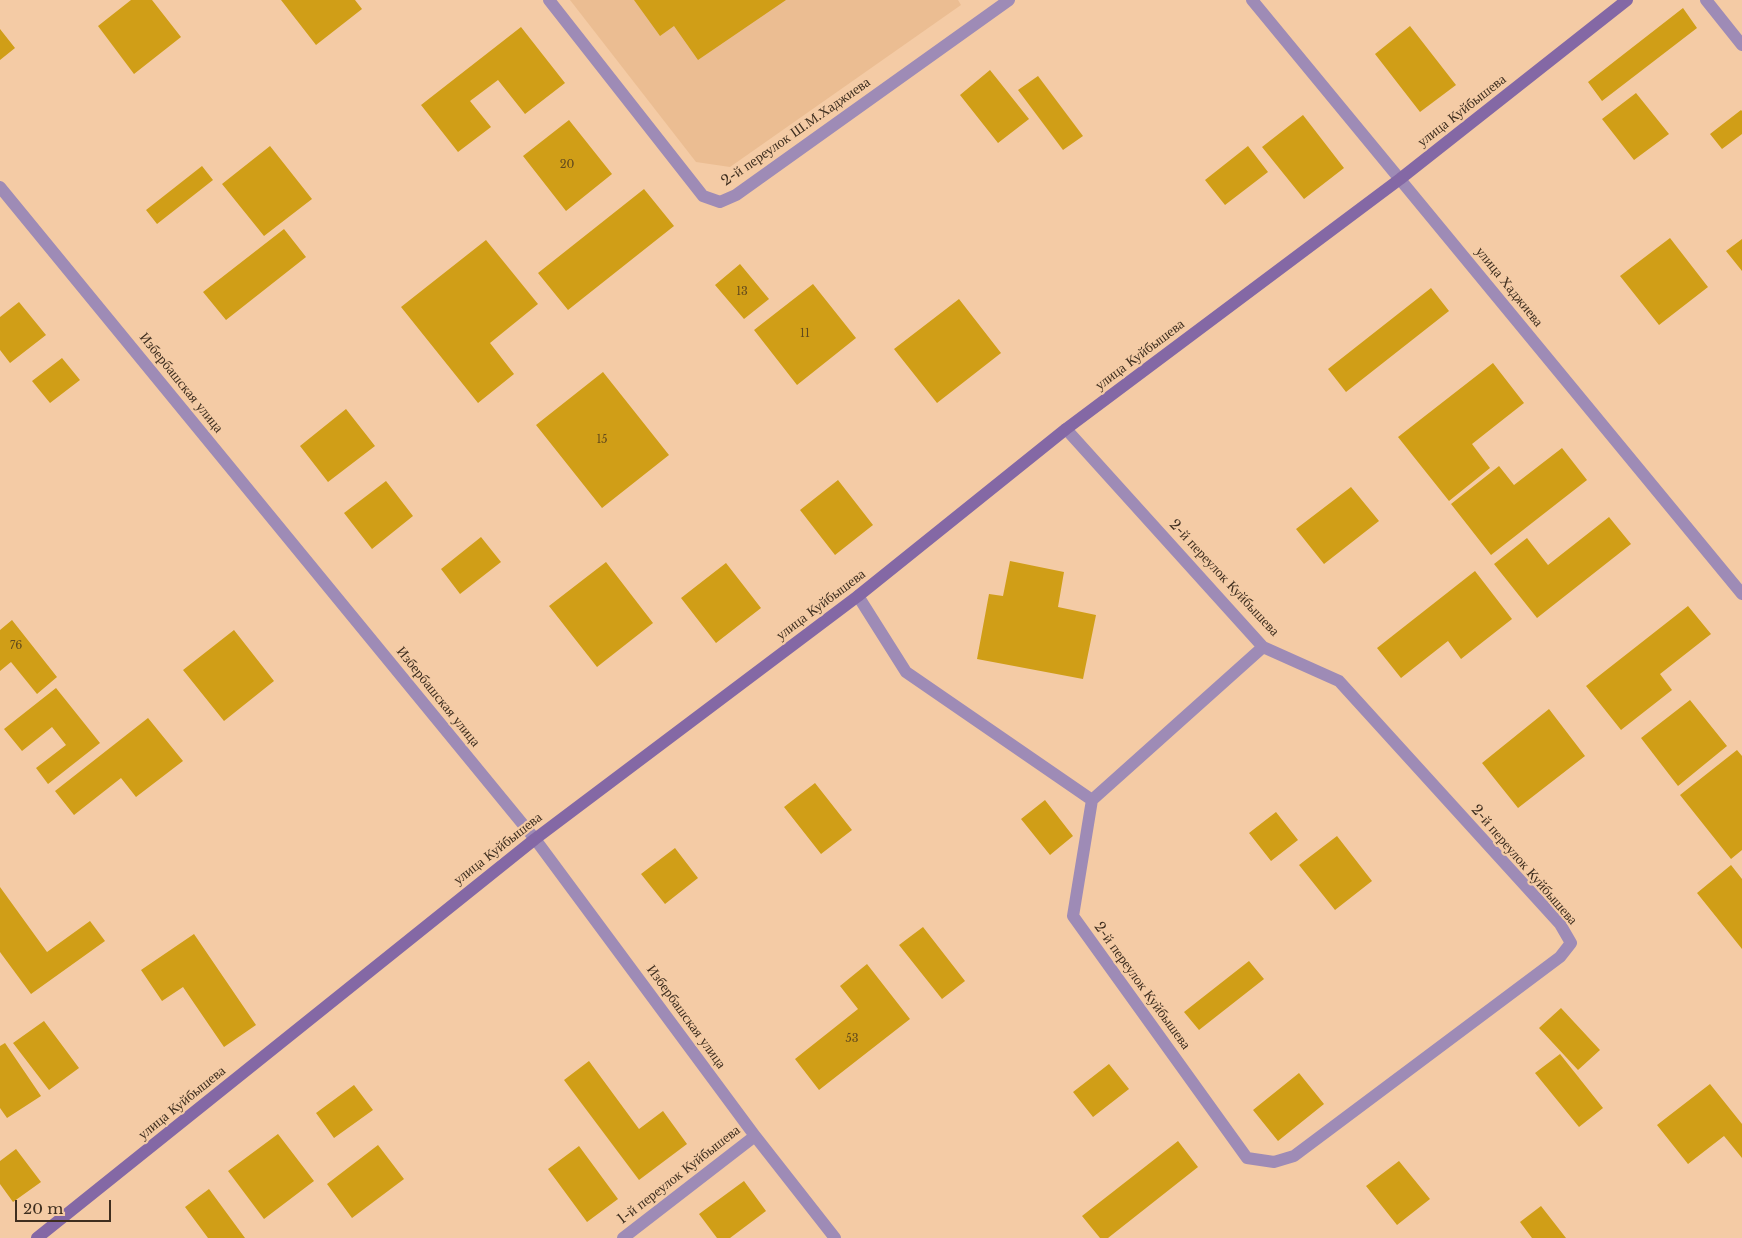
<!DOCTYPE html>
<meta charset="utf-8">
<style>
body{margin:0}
#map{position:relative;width:1742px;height:1238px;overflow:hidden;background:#f4cba5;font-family:"Libre Baskerville",serif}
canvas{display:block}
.scale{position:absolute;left:15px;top:1200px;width:96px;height:22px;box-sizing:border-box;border:2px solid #3e2e1f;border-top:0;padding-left:6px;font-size:15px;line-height:18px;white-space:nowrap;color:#3e2e1f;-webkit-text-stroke:4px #f4cba5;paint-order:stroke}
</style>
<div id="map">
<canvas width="1742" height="1238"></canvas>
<div class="scale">20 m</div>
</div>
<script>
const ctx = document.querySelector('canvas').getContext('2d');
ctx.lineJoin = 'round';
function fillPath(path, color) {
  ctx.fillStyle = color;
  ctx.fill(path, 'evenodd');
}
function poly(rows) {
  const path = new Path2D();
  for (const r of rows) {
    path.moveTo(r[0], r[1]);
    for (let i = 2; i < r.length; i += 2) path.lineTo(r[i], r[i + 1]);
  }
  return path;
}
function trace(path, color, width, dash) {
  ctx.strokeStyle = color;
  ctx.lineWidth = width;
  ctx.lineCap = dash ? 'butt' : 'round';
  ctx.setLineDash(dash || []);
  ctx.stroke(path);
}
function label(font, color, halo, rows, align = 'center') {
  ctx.font = font + ' "Libre Baskerville",serif';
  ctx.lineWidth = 4.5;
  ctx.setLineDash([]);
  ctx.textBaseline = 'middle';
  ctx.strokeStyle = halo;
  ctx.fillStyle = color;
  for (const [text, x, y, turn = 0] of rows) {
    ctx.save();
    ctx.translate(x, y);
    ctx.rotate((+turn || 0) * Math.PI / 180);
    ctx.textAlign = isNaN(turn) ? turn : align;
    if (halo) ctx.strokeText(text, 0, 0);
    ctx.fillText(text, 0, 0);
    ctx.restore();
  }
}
fillPath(poly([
 [570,0,958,0,961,5,730,167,696,162]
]), '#ebbd92');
fillPath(poly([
 [131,0,152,0,181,37,134,74,98,26],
 [281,0,355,0,362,9,316,45],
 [634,0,786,0,698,60,674,26,660,36],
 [1683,8,1697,28,1602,101,1588,82],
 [1410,26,1456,85,1420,112,1375,54],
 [521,27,565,83,525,114,498,80,470,101,491,127,458,152,421,105],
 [0,29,15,48,0,60],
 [990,70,1029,119,998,143,960,95],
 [1038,76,1083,136,1063,150,1018,90],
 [1636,93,1669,134,1634,160,1602,119],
 [1741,110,1742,111,1742,134,1722,149,1710,134],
 [1303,115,1344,168,1304,199,1262,147],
 [569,120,612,174,566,211,523,156],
 [270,146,312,199,264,236,222,184],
 [1248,146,1268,172,1225,205,1205,180],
 [202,166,213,180,157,224,146,210],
 [644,189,674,226,568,310,538,273],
 [284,229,306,257,226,320,203,292],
 [1670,238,1708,287,1659,325,1620,276],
 [1742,239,1742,271,1726,251],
 [486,240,538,304,490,343,514,374,478,403,401,307],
 [740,264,769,299,744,319,715,285],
 [813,284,856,338,797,385,754,330],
 [1431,288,1449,311,1346,392,1328,369],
 [959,299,1001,353,937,403,894,349],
 [19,302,46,335,10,363,0,350,0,317],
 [62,358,80,380,50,403,32,381],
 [1493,363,1524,403,1472,444,1490,468,1449,501,1398,437],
 [603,372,669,455,602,508,536,425],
 [346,409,375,446,328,482,300,446],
 [1562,448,1587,480,1491,555,1451,504,1499,466,1514,485],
 [838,480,873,525,835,555,800,510],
 [386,481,413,516,372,549,344,513],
 [1351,487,1379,521,1324,564,1296,529],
 [1609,517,1631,544,1537,618,1494,564,1527,538,1548,565],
 [481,537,501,562,460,594,441,569],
 [1010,561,1064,572,1058,607,1096,615,1083,679,977,659,989,594,1003,596],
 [606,562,653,623,597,667,549,606],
 [726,563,761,608,716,643,681,598],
 [1475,571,1512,619,1461,659,1448,641,1401,678,1377,648],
 [1688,606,1711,634,1660,674,1672,690,1621,730,1586,686],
 [12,620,57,677,37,694,11,662,0,671,0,630],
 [234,630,274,681,224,721,183,670],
 [56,688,100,743,48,784,36,768,66,745,52,727,22,751,4,729],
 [1690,700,1727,746,1678,786,1641,738],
 [1549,709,1585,756,1518,808,1482,763],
 [148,718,183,761,136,797,121,778,74,815,55,791],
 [1737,750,1742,756,1742,850,1731,859,1680,795],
 [815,783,852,830,821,854,784,807],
 [1045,800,1073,836,1050,855,1021,819],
 [1276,812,1298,840,1271,861,1249,833],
 [1337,836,1372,881,1335,910,1299,865],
 [675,848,698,878,665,904,641,874],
 [1731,865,1742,879,1742,949,1697,893],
 [0,887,47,952,90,921,105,941,31,994,0,952],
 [923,927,965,981,942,999,899,945],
 [194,934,256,1025,224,1047,183,987,162,1001,141,970],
 [1249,961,1264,979,1199,1030,1184,1012],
 [867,964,910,1019,819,1090,795,1059,858,1009,840,986],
 [1561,1008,1600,1050,1578,1070,1539,1028],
 [44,1021,79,1068,49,1090,13,1043],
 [5,1043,41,1096,7,1118,0,1108,0,1046],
 [1560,1054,1603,1108,1579,1127,1535,1073],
 [589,1061,639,1129,663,1111,687,1144,639,1180,564,1080],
 [1109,1064,1129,1089,1093,1117,1073,1092],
 [1299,1073,1324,1104,1278,1141,1253,1110],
 [1710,1084,1742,1124,1742,1158,1724,1136,1688,1164,1657,1125],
 [354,1085,373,1110,334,1138,316,1113],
 [278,1134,314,1181,264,1219,228,1171],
 [1178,1141,1198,1167,1108,1238,1100,1238,1082,1216],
 [378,1145,404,1179,352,1218,327,1184],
 [579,1146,618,1199,587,1222,548,1169],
 [16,1149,41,1182,13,1202,0,1184,0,1161],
 [1399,1161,1430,1199,1397,1225,1366,1186],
 [744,1181,766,1211,730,1238,717,1238,699,1214],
 [209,1189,245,1238,208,1238,185,1207],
 [1541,1206,1566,1238,1532,1238,1520,1222]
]), '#d09e17');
trace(poly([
 [549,0,703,196,720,202,736,195,1009,0],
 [1252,0,1742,594],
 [1706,0,1742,45],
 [0,187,535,839,755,1136,835,1238],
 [1066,429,1263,647,1339,681,1560,924,1571,943,1560,957,1294,1156,1274,1162,1247,1158,1073,916,1092,800,1263,647],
 [858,596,906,672,1092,800],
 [623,1238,755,1136]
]), '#9e8bb6', 12);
trace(poly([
 [37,1238,535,839,858,596,1066,429,1400,179,1627,0]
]), '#8468a5', 12);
label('11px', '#624a1d', null, [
 ["20",567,165],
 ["13",742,292],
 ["11",805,334],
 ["15",602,440],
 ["76",16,646],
 ["53",852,1039]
]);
label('14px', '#3e2e1f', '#f4cba5', [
 ["улица Куйбышева",1462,111,-38],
 ["2-й переулок Ш.М.Хаджиева",796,132,-35],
 ["улица Хаджиева",1509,287,51],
 ["улица Куйбышева",1140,355,-37],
 ["Избербашская улица",181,383,51],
 ["2-й переулок Куйбышева",1224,578,47],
 ["улица Куйбышева",821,605,-37],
 ["Избербашская улица",438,697,51],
 ["улица Куйбышева",498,849,-38],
 ["2-й переулок Куйбышева",1524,865,49],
 ["2-й переулок Куйбышева",1142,986,54],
 ["Избербашская улица",686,1017,54],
 ["улица Куйбышева",182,1103,-39],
 ["1-й переулок Куйбышева",679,1175,-38]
]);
</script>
